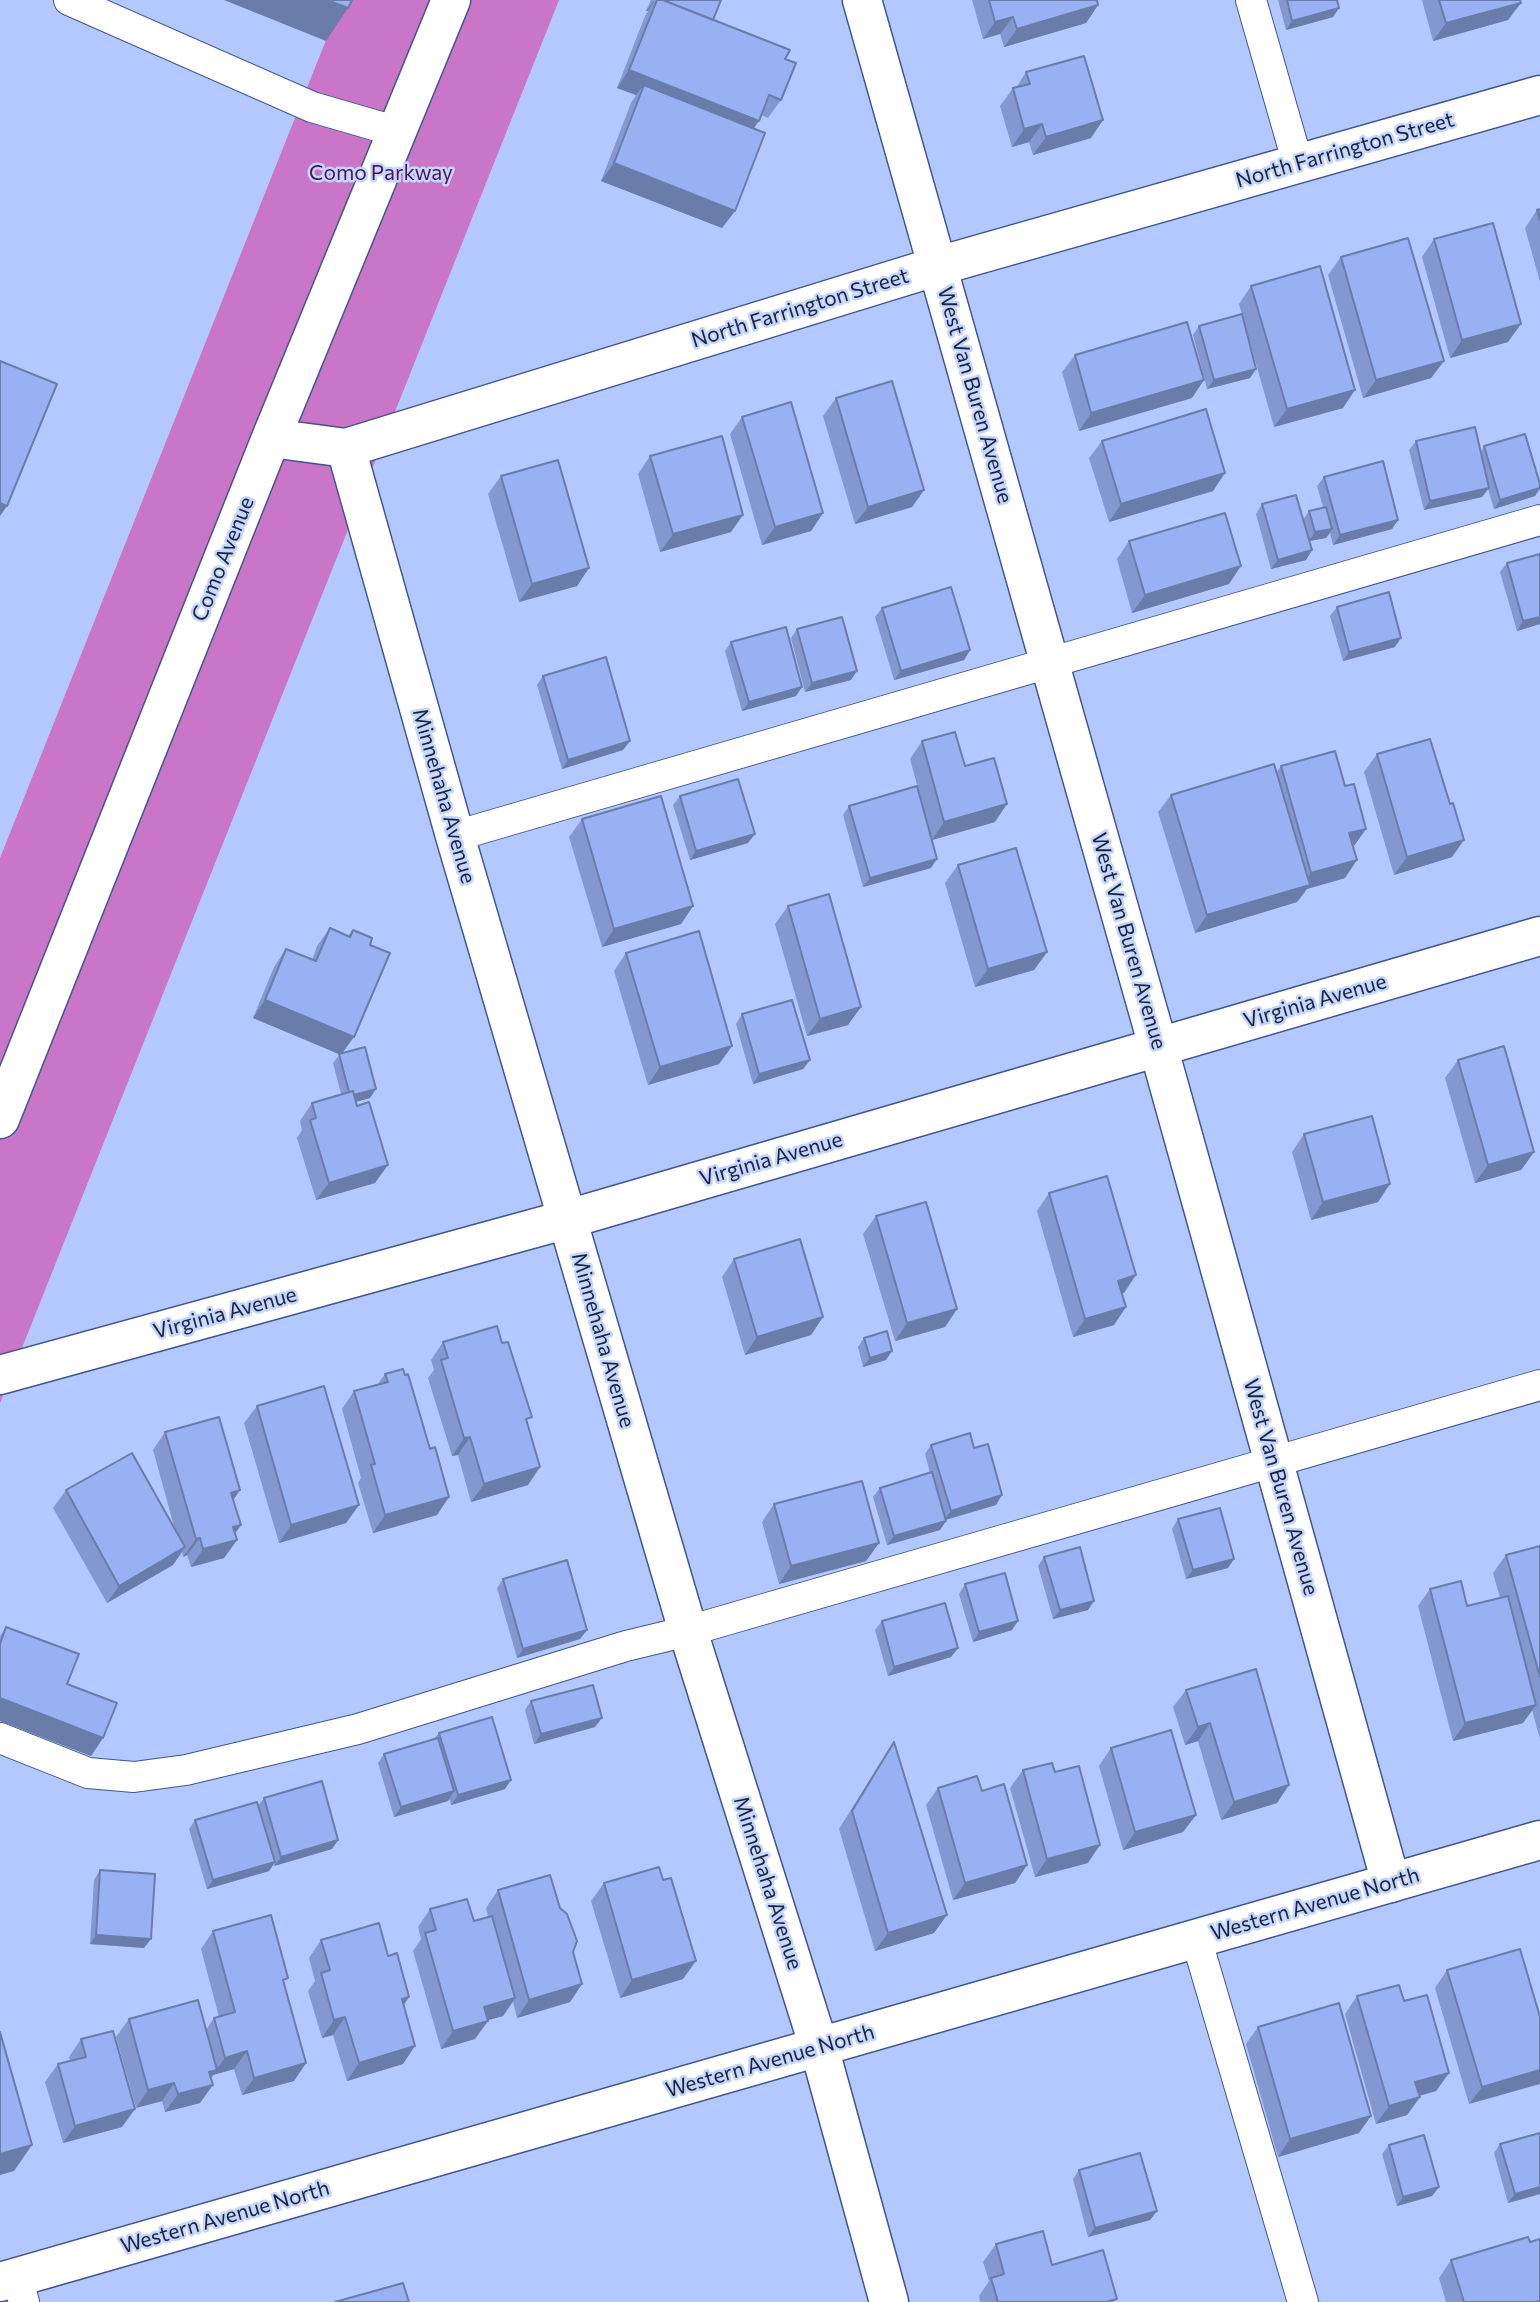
<!DOCTYPE html>
<style>
body{margin:0}
canvas{display:block;background:#b3c8fe}
</style>
<canvas width="1540" height="2302"></canvas>
<script>
const ctx = document.querySelector('canvas').getContext('2d');
ctx.lineJoin = 'round';
function fillPath(path, color) {
  ctx.fillStyle = color;
  ctx.fill(path, 'evenodd');
}
function poly(rows) {
  const path = new Path2D();
  for (const r of rows) {
    path.moveTo(r[0], r[1]);
    for (let i = 2; i < r.length; i += 2) path.lineTo(r[i], r[i + 1]);
  }
  return path;
}
function trace(path, color, width, dash) {
  ctx.strokeStyle = color;
  ctx.lineWidth = width;
  ctx.lineCap = dash ? 'butt' : 'round';
  ctx.setLineDash(dash || []);
  ctx.stroke(path);
}
function label(font, color, halo, rows, align = 'center') {
  ctx.font = font + ' Commissioner,sans-serif';
  ctx.lineWidth = 5;
  ctx.setLineDash([]);
  ctx.textBaseline = 'middle';
  ctx.strokeStyle = halo;
  ctx.fillStyle = color;
  for (const [text, x, y, turn = 0] of rows) {
    ctx.save();
    ctx.translate(x, y);
    ctx.rotate((+turn || 0) * Math.PI / 180);
    ctx.textAlign = isNaN(turn) ? turn : align;
    if (halo) ctx.strokeText(text, 0, 0);
    ctx.fillText(text, 0, 0);
    ctx.restore();
  }
}
fillPath(poly([
 [342,0,559,0,0,1403,0,858]
]), '#c975c8');
const service = poly([
 [69,0,312,107,398,132],
 [1251,0,1298,164],
 [455,836,1540,520],
 [0,1738,88,1773,134,1777,186,1770,358,1729,626,1646,688,1631,1540,1385],
 [1196,1938,1303,2302],
 [17,2277,24,2302]
]);
const minor = poly([
 [862,0,1158,1046,1391,1883],
 [346,448,938,266,1540,95],
 [0,1375,568,1219,1540,936]
]);
const tertiary = poly([
 [0,2282,1540,1840]
]);
const secondary = poly([
 [271,438,346,448,455,836,688,1631,819,2047,889,2302],
 [0,1119,271,438,451,0]
]);
trace(service, '#40558f', 32);
trace(minor, '#40558f', 41);
trace(tertiary, '#40558f', 41);
trace(secondary, '#40558f', 41);
trace(service, '#fff', 30);
trace(minor, '#fff', 38);
trace(tertiary, '#fff', 38);
trace(secondary, '#fff', 38);
fillPath(poly([
 [651,0,721,0,713,20,785,59,781,100,768,118,761,115,753,129,735,211,722,228,601,181,631,103,636,95,617,88,645,16,648,11,646,11],
 [972,0,1097,0,1098,5,1086,23,1004,47,1000,34,983,39],
 [1278,0,1337,0,1333,17,1286,30],
 [1422,0,1520,0,1508,20,1433,41],
 [1026,72,1091,138,1033,155,1029,142,1012,147,1000,106,1013,88,1016,88],
 [1540,209,1540,282,1525,228,1537,210],
 [1434,239,1508,342,1450,358,1422,257],
 [1341,257,1444,361,1431,378,1363,398,1328,275],
 [1251,286,1343,408,1274,427,1239,304],
 [1199,326,1256,369,1250,378,1207,389,1193,335],
 [1075,355,1192,398,1079,431,1062,372],
 [836,398,924,490,912,507,855,524,823,416],
 [742,417,823,513,811,531,762,545,730,434],
 [1102,441,1213,491,1109,522,1089,458],
 [1416,441,1481,452,1484,446,1540,484,1540,489,1535,496,1494,509,1488,489,1482,497,1424,510,1409,450],
 [650,456,731,532,660,552,638,474],
 [501,476,589,568,577,586,519,602,488,494],
 [1324,477,1398,520,1392,529,1333,545,1330,533,1326,538,1310,541,1312,550,1306,560,1271,569,1256,514,1262,504,1303,520,1309,511,1323,507,1317,486],
 [1129,541,1229,584,1132,613,1117,559],
 [1540,554,1540,624,1517,631,1500,572,1507,563],
 [1337,607,1395,647,1343,661,1330,616],
 [882,608,970,650,964,660,894,680,875,617],
 [797,629,851,680,805,692,791,638],
 [731,642,796,696,742,711,725,651],
 [543,676,623,750,562,769,537,685],
 [922,741,965,766,995,822,932,840,910,759],
 [1377,754,1452,857,1394,875,1364,772],
 [1281,766,1353,847,1345,878,1307,889,1297,902,1195,933,1158,812,1171,795,1277,772],
 [680,796,748,843,690,860,673,805],
 [849,806,931,868,863,887,843,815],
 [582,819,693,906,681,924,602,947,569,837],
 [958,865,1047,952,1034,970,975,987,945,883],
 [788,906,848,1025,807,1036,775,924],
 [330,928,348,936,353,930,370,945,342,1053,370,1098,356,1102,375,1183,316,1200,297,1138,302,1130,300,1121,312,1103,341,1094,333,1063,340,1054,253,1018,274,967,286,949,312,960,317,946],
 [626,953,732,1046,719,1064,648,1085,614,971],
 [742,1014,810,1060,803,1069,753,1084,736,1024],
 [1458,1060,1534,1152,1521,1170,1475,1183,1445,1078],
 [1304,1134,1378,1202,1311,1220,1292,1152],
 [1049,1193,1124,1293,1122,1294,1114,1325,1073,1337,1037,1211],
 [876,1216,957,1309,945,1327,895,1341,863,1234],
 [734,1259,823,1317,811,1335,745,1355,722,1277],
 [864,1338,886,1360,863,1367,858,1347],
 [443,1342,527,1424,528,1485,471,1502,458,1455,452,1456,428,1378,434,1370,431,1360],
 [385,1374,437,1515,373,1533,358,1483,361,1478,342,1409,354,1391,378,1384],
 [257,1406,359,1505,346,1523,279,1543,244,1423],
 [165,1432,233,1500,241,1525,235,1533,237,1540,224,1558,191,1567,187,1555,183,1557,182,1552,173,1565,107,1603,53,1508,66,1490,175,1530,153,1450],
 [931,1445,974,1448,996,1505,946,1520,946,1521,940,1530,887,1545,873,1497,880,1488,930,1473,925,1454],
 [774,1504,879,1543,866,1561,779,1584,762,1522],
 [1178,1519,1228,1568,1186,1579,1172,1529],
 [1540,1546,1540,1739,1532,1710,1523,1723,1453,1741,1418,1606,1430,1589,1467,1606,1500,1598,1493,1573,1506,1555],
 [1044,1557,1088,1610,1053,1619,1038,1566],
 [503,1579,587,1630,580,1639,517,1658,497,1588],
 [965,1584,1012,1630,973,1642,959,1594],
 [882,1621,958,1648,951,1657,888,1676,875,1630],
 [6,1627,67,1684,103,1738,91,1756,0,1721,0,1636],
 [1186,1690,1277,1803,1221,1820,1198,1741,1185,1745,1173,1707],
 [531,1701,595,1727,534,1744,525,1710],
 [439,1733,505,1789,451,1805,449,1798,448,1801,394,1817,378,1763,384,1754,434,1739],
 [894,1742,934,1933,875,1951,839,1829,882,1760],
 [1111,1748,1196,1815,1183,1832,1123,1850,1099,1766],
 [1023,1770,1055,1772,1088,1863,1035,1877,1010,1788],
 [938,1788,982,1791,1027,1865,1015,1883,953,1900,926,1805],
 [264,1798,338,1840,332,1849,274,1866,274,1864,269,1871,207,1889,189,1829,195,1820,258,1806],
 [100,1870,144,1948,90,1944,94,1880],
 [663,1880,683,1979,620,1998,591,1901,604,1883],
 [498,1890,573,1952,582,1984,570,2002,517,2018,513,2002,503,2016,487,2020,475,2039,441,2049,413,1951,421,1939,418,1927,430,1909,474,1921,488,1917,486,1908],
 [213,1931,284,1984,306,2063,294,2081,242,2095,234,2069,213,2075,200,2103,165,2112,162,2101,136,2108,116,2037,129,2019,206,2030,214,2018,219,2017,201,1949],
 [321,1940,403,2005,403,2064,347,2081,333,2035,322,2038,308,1991,315,1981,309,1958],
 [1447,1970,1540,2017,1469,2104,1435,1988],
 [1357,1996,1404,2001,1449,2073,1436,2091,1419,2096,1420,2097,1407,2115,1376,2124,1345,2014],
 [1258,2027,1359,2133,1278,2157,1246,2044],
 [81,2039,122,2127,63,2143,45,2082,58,2064,70,2061,69,2057],
 [1540,2133,1540,2194,1508,2203,1494,2153,1500,2144],
 [1389,2145,1439,2187,1432,2196,1397,2206,1382,2154],
 [1079,2170,1157,2211,1150,2220,1088,2237,1073,2179],
 [1530,2242,1540,2302,1446,2302,1439,2278,1451,2260],
 [996,2244,1052,2265,1114,2302,980,2302,979,2296,989,2281,983,2262]
]), '#8398d1');
fillPath(poly([
 [224,0,327,0,348,8,326,41],
 [653,2,654,2,648,11,646,11],
 [1521,3,1508,20,1433,41,1446,23],
 [1098,5,1086,23,1004,47,1017,29],
 [1339,8,1333,17,1286,30,1292,21],
 [1013,17,1000,34,983,39,995,22],
 [629,70,759,121,746,139,644,85,636,95,617,88],
 [1103,120,1091,138,1033,155,1046,137],
 [1042,124,1029,142,1012,147,1024,129],
 [614,163,735,211,722,228,601,181],
 [1521,324,1508,342,1450,358,1462,340],
 [1444,361,1431,378,1363,398,1376,380],
 [1256,369,1250,378,1207,389,1214,380],
 [1204,380,1192,398,1079,431,1091,413],
 [1355,390,1343,408,1274,427,1287,409],
 [1225,473,1213,491,1109,522,1121,504],
 [1489,488,1482,497,1424,510,1430,501],
 [1540,488,1535,496,1494,509,1500,500],
 [924,490,912,507,855,524,868,507],
 [0,503,7,506,0,516],
 [823,513,811,531,762,545,775,527],
 [743,515,731,532,660,552,673,534],
 [1398,520,1392,529,1333,545,1340,535],
 [1332,529,1326,538,1309,541,1315,532],
 [1312,550,1306,560,1271,569,1278,560],
 [1241,566,1229,584,1132,613,1145,595],
 [589,568,577,586,519,602,532,584],
 [1540,617,1540,624,1517,631,1523,621],
 [1401,638,1395,647,1343,661,1349,652],
 [970,650,964,660,894,680,901,671],
 [857,671,851,680,805,692,812,683],
 [802,687,796,696,742,711,749,702],
 [630,741,623,750,562,769,568,760],
 [1007,804,995,822,932,840,944,822],
 [1366,829,1354,846,1349,833],
 [755,834,748,843,690,860,696,851],
 [1464,840,1452,857,1394,875,1407,857],
 [937,859,931,868,863,887,870,878],
 [1357,860,1345,878,1307,889,1297,902,1195,933,1207,915,1301,887,1311,873],
 [693,906,681,924,602,947,614,929],
 [1047,952,1034,970,975,987,988,969],
 [265,1000,354,1037,341,1055,253,1018],
 [861,1007,848,1025,807,1036,820,1019],
 [732,1046,719,1064,648,1085,660,1067],
 [810,1060,803,1069,753,1084,759,1074],
 [376,1089,370,1098,344,1105,350,1096],
 [1534,1152,1521,1170,1475,1183,1488,1165],
 [388,1165,375,1183,316,1200,329,1183],
 [1390,1184,1378,1202,1311,1220,1323,1202],
 [1136,1275,1124,1293,1106,1298,1118,1281],
 [1126,1307,1114,1325,1073,1337,1085,1319],
 [957,1309,945,1327,895,1341,907,1323],
 [823,1317,811,1335,745,1355,757,1337],
 [892,1351,886,1360,863,1367,870,1358],
 [470,1437,458,1455,452,1456,464,1438],
 [540,1467,528,1485,471,1502,484,1484],
 [240,1490,228,1508,231,1493],
 [1002,1495,996,1505,944,1520,951,1511],
 [449,1497,437,1515,373,1533,385,1515],
 [359,1505,346,1523,279,1543,291,1525],
 [946,1521,940,1530,887,1545,894,1536],
 [241,1525,229,1542,237,1540,224,1558,191,1567,203,1549,233,1527],
 [200,1538,187,1555,183,1557,196,1539],
 [879,1543,866,1561,779,1584,791,1566],
 [185,1547,173,1565,107,1603,119,1586],
 [1234,1559,1228,1568,1186,1579,1193,1570],
 [1094,1601,1088,1610,1053,1619,1060,1610],
 [1018,1621,1012,1630,973,1642,979,1632],
 [587,1630,580,1639,517,1658,523,1649],
 [958,1648,951,1657,888,1676,894,1667],
 [0,1698,103,1738,91,1756,0,1721],
 [1536,1705,1523,1723,1453,1741,1465,1723],
 [602,1718,595,1727,534,1744,541,1734],
 [1210,1723,1198,1741,1185,1745,1198,1727],
 [511,1780,505,1789,451,1805,458,1795],
 [1289,1785,1277,1803,1221,1820,1234,1802],
 [454,1791,448,1801,394,1817,401,1807],
 [1196,1815,1183,1832,1123,1850,1135,1832],
 [338,1840,332,1849,274,1866,281,1857],
 [1100,1845,1088,1863,1035,1877,1047,1859],
 [275,1862,269,1871,207,1889,213,1880],
 [1027,1865,1015,1883,953,1900,965,1883],
 [947,1915,934,1933,875,1951,888,1933],
 [96,1935,151,1939,144,1948,90,1944],
 [696,1961,683,1979,620,1998,632,1980],
 [582,1984,570,2002,517,2018,529,2000],
 [409,1997,397,2015,402,1999],
 [515,1998,503,2016,471,2025,484,2007],
 [345,2017,333,2035,322,2038,334,2020],
 [488,2021,475,2039,441,2049,453,2031],
 [415,2046,403,2064,347,2081,359,2063],
 [247,2051,234,2069,213,2075,204,2087,213,2085,200,2103,165,2112,178,2094,209,2072,216,2070,225,2058],
 [306,2063,294,2081,242,2095,254,2078],
 [1540,2070,1540,2084,1469,2104,1482,2087],
 [1449,2073,1436,2091,1403,2100,1415,2082],
 [174,2083,162,2101,136,2108,148,2090],
 [1420,2097,1407,2115,1376,2124,1389,2106],
 [135,2109,122,2127,63,2143,75,2126],
 [1371,2116,1359,2133,1278,2157,1290,2139],
 [32,2145,14,2171,0,2175,0,2154],
 [1439,2187,1432,2196,1397,2206,1403,2197],
 [1540,2187,1540,2194,1508,2203,1515,2194],
 [1157,2211,1150,2220,1088,2237,1095,2228]
]), '#6a7caa');
const building = poly([
 [327,0,352,0,348,8,327,0],
 [657,0,663,0,790,50,785,59,796,63,781,100,769,95,759,121,629,70,657,0],
 [663,0,721,0,713,20,663,0],
 [989,0,1097,0,1098,5,1017,29,1013,17,995,22,989,0],
 [1287,0,1337,0,1339,8,1292,21,1287,0],
 [1439,0,1520,0,1521,3,1446,23,1439,0],
 [1084,56,1103,120,1046,137,1042,124,1024,129,1013,88,1030,84,1026,72,1084,56],
 [644,85,765,133,735,211,614,163,644,85],
 [1540,209,1540,220,1537,210,1540,209],
 [1493,223,1521,324,1462,340,1434,239,1493,223],
 [1408,238,1444,361,1376,380,1341,257,1408,238],
 [1320,266,1355,390,1287,409,1251,286,1320,266],
 [1242,314,1256,369,1214,380,1199,326,1242,314],
 [1187,322,1204,380,1091,413,1075,355,1187,322],
 [0,361,57,384,7,506,0,503,0,361],
 [892,381,924,490,868,507,836,398,892,381],
 [791,402,823,513,775,527,742,417,791,402],
 [1206,409,1225,473,1121,504,1102,441,1206,409],
 [1475,427,1489,488,1430,501,1416,441,1475,427],
 [1525,434,1540,484,1540,488,1500,500,1484,446,1525,434],
 [722,436,743,515,673,534,650,456,722,436],
 [558,460,589,568,532,584,501,476,558,460],
 [1383,461,1398,520,1340,535,1324,477,1383,461],
 [1296,495,1312,550,1278,560,1262,504,1296,495],
 [1326,507,1332,529,1315,532,1309,511,1326,507],
 [1225,513,1241,566,1145,595,1129,541,1225,513],
 [1540,554,1540,617,1523,621,1507,563,1540,554],
 [951,587,970,650,901,671,882,608,951,587],
 [1389,592,1401,638,1349,652,1337,607,1389,592],
 [842,617,857,671,812,683,797,629,842,617],
 [786,627,802,687,749,702,731,642,786,627],
 [606,657,630,741,568,760,543,676,606,657],
 [955,732,965,766,994,758,1007,804,944,822,922,741,955,732],
 [1430,739,1450,804,1453,803,1464,840,1407,857,1377,754,1430,739],
 [1335,751,1345,786,1354,784,1366,829,1349,833,1357,860,1311,873,1281,766,1335,751],
 [1274,764,1310,885,1207,915,1171,795,1274,764],
 [738,779,755,834,696,851,680,796,738,779],
 [917,786,937,859,870,878,849,806,917,786],
 [661,796,693,906,614,929,582,819,661,796],
 [1016,848,1047,952,988,969,958,865,1016,848],
 [829,894,861,1007,820,1019,788,906,829,894],
 [330,928,350,937,353,930,372,938,370,945,390,953,354,1037,265,1000,286,949,316,961,330,928],
 [699,931,732,1046,660,1067,626,953,699,931],
 [792,1000,810,1060,759,1074,742,1014,792,1000],
 [1504,1046,1534,1152,1488,1165,1458,1060,1504,1046],
 [365,1047,376,1089,354,1095,353,1091,349,1092,339,1054,365,1047],
 [353,1091,357,1106,369,1102,388,1165,329,1183,310,1120,316,1118,312,1103,353,1091],
 [1372,1116,1390,1184,1323,1202,1304,1134,1372,1116],
 [1107,1176,1136,1275,1118,1281,1126,1307,1085,1319,1049,1193,1107,1176],
 [926,1202,957,1309,907,1323,876,1216,926,1202],
 [800,1239,823,1317,757,1337,734,1259,800,1239],
 [497,1326,502,1343,508,1342,532,1417,526,1419,540,1467,484,1484,470,1437,464,1438,441,1360,448,1358,443,1342,497,1326],
 [887,1331,892,1351,870,1358,864,1338,887,1331],
 [403,1369,405,1375,408,1374,430,1449,435,1447,449,1497,385,1515,371,1465,375,1464,354,1391,388,1382,385,1374,403,1369],
 [324,1386,359,1505,291,1525,257,1406,324,1386],
 [219,1417,240,1490,231,1493,241,1525,233,1527,237,1540,203,1549,200,1538,196,1539,165,1432,219,1417],
 [970,1433,974,1448,988,1444,1002,1495,951,1511,931,1445,970,1433],
 [132,1453,185,1547,119,1586,66,1490,132,1453],
 [932,1472,946,1521,894,1536,880,1488,932,1472],
 [862,1481,879,1543,791,1566,774,1504,862,1481],
 [1220,1508,1234,1559,1193,1570,1178,1519,1220,1508],
 [1540,1546,1540,1677,1506,1555,1540,1546],
 [1080,1547,1094,1601,1060,1610,1044,1557,1080,1547],
 [567,1560,587,1630,523,1649,503,1579,567,1560],
 [1005,1573,1018,1621,979,1632,965,1584,1005,1573],
 [1461,1581,1467,1606,1508,1596,1536,1705,1465,1723,1430,1589,1461,1581],
 [945,1603,958,1648,894,1667,882,1621,945,1603],
 [6,1627,79,1654,67,1684,117,1703,103,1738,0,1698,0,1644,6,1627],
 [1256,1669,1289,1785,1234,1802,1210,1723,1198,1727,1186,1690,1256,1669],
 [593,1685,602,1718,541,1734,531,1701,593,1685],
 [492,1717,511,1780,458,1795,439,1733,492,1717],
 [1171,1730,1196,1815,1135,1832,1111,1748,1171,1730],
 [438,1738,454,1791,401,1807,384,1754,438,1738],
 [894,1742,947,1915,888,1933,852,1811,894,1742],
 [1052,1763,1055,1772,1079,1766,1100,1845,1047,1859,1023,1770,1052,1763],
 [977,1776,982,1791,1004,1784,1027,1865,965,1883,938,1788,977,1776],
 [322,1781,338,1840,281,1857,264,1798,322,1781],
 [257,1802,275,1862,213,1880,195,1820,257,1802],
 [659,1867,663,1880,671,1878,696,1961,632,1980,604,1883,659,1867],
 [100,1870,155,1874,151,1939,96,1935,100,1870],
 [550,1875,560,1908,567,1914,577,1941,573,1952,582,1984,529,2000,498,1890,550,1875],
 [467,1899,474,1921,492,1916,515,1998,484,2007,488,2021,453,2031,425,1933,436,1930,430,1909,467,1899],
 [271,1915,288,1978,283,1980,306,2063,254,2078,247,2051,225,2058,214,2018,235,2012,213,1931,271,1915],
 [379,1923,388,1956,397,1953,409,1997,402,1999,415,2046,359,2063,345,2017,334,2020,321,1973,330,1970,321,1940,379,1923],
 [1520,1949,1540,2017,1540,2070,1482,2087,1447,1970,1520,1949],
 [1399,1985,1404,2001,1427,1995,1449,2073,1415,2082,1420,2097,1389,2106,1357,1996,1399,1985],
 [198,2000,217,2070,209,2072,213,2085,178,2094,174,2083,148,2090,129,2019,198,2000],
 [1339,2003,1371,2116,1290,2139,1258,2027,1339,2003],
 [113,2031,135,2109,75,2126,58,2064,86,2057,81,2039,113,2031],
 [0,2032,32,2145,0,2154,0,2032],
 [1540,2133,1540,2187,1515,2194,1500,2144,1540,2133],
 [1424,2135,1439,2187,1403,2197,1389,2145,1424,2135],
 [1140,2153,1157,2211,1095,2228,1079,2170,1140,2153],
 [1043,2231,1052,2265,1103,2250,1117,2299,1106,2302,998,2302,991,2278,1004,2274,996,2244,1043,2231],
 [1528,2237,1530,2242,1540,2239,1540,2301,1535,2302,1464,2302,1451,2260,1528,2237],
 [403,2283,409,2302,335,2302,403,2283]
]);
fillPath(building, '#98b1f3');
trace(building, '#6a7caa', 2);
label('21px', '#1a233d', '#c5d6fe', [
 ["North Farrington Street",1345,150,-16],
 ["North Farrington Street",800,308,-17],
 ["West Van Buren Avenue",975,395,74],
 ["Como Avenue",223,559,-68],
 ["Minnehaha Avenue",444,796,74],
 ["West Van Buren Avenue",1129,941,74],
 ["Virginia Avenue",1315,1001,-16],
 ["Virginia Avenue",771,1159,-16],
 ["Virginia Avenue",225,1313,-15],
 ["Minnehaha Avenue",603,1340,74],
 ["West Van Buren Avenue",1281,1487,74],
 ["Minnehaha Avenue",768,1883,72],
 ["Western Avenue North",1315,1904,-16],
 ["Western Avenue North",770,2061,-16],
 ["Western Avenue North",225,2217,-16]
]);
label('21px', '#4f1350', '#c5d6fe', [
 ["Como Parkway",381,173]
]);
</script>
